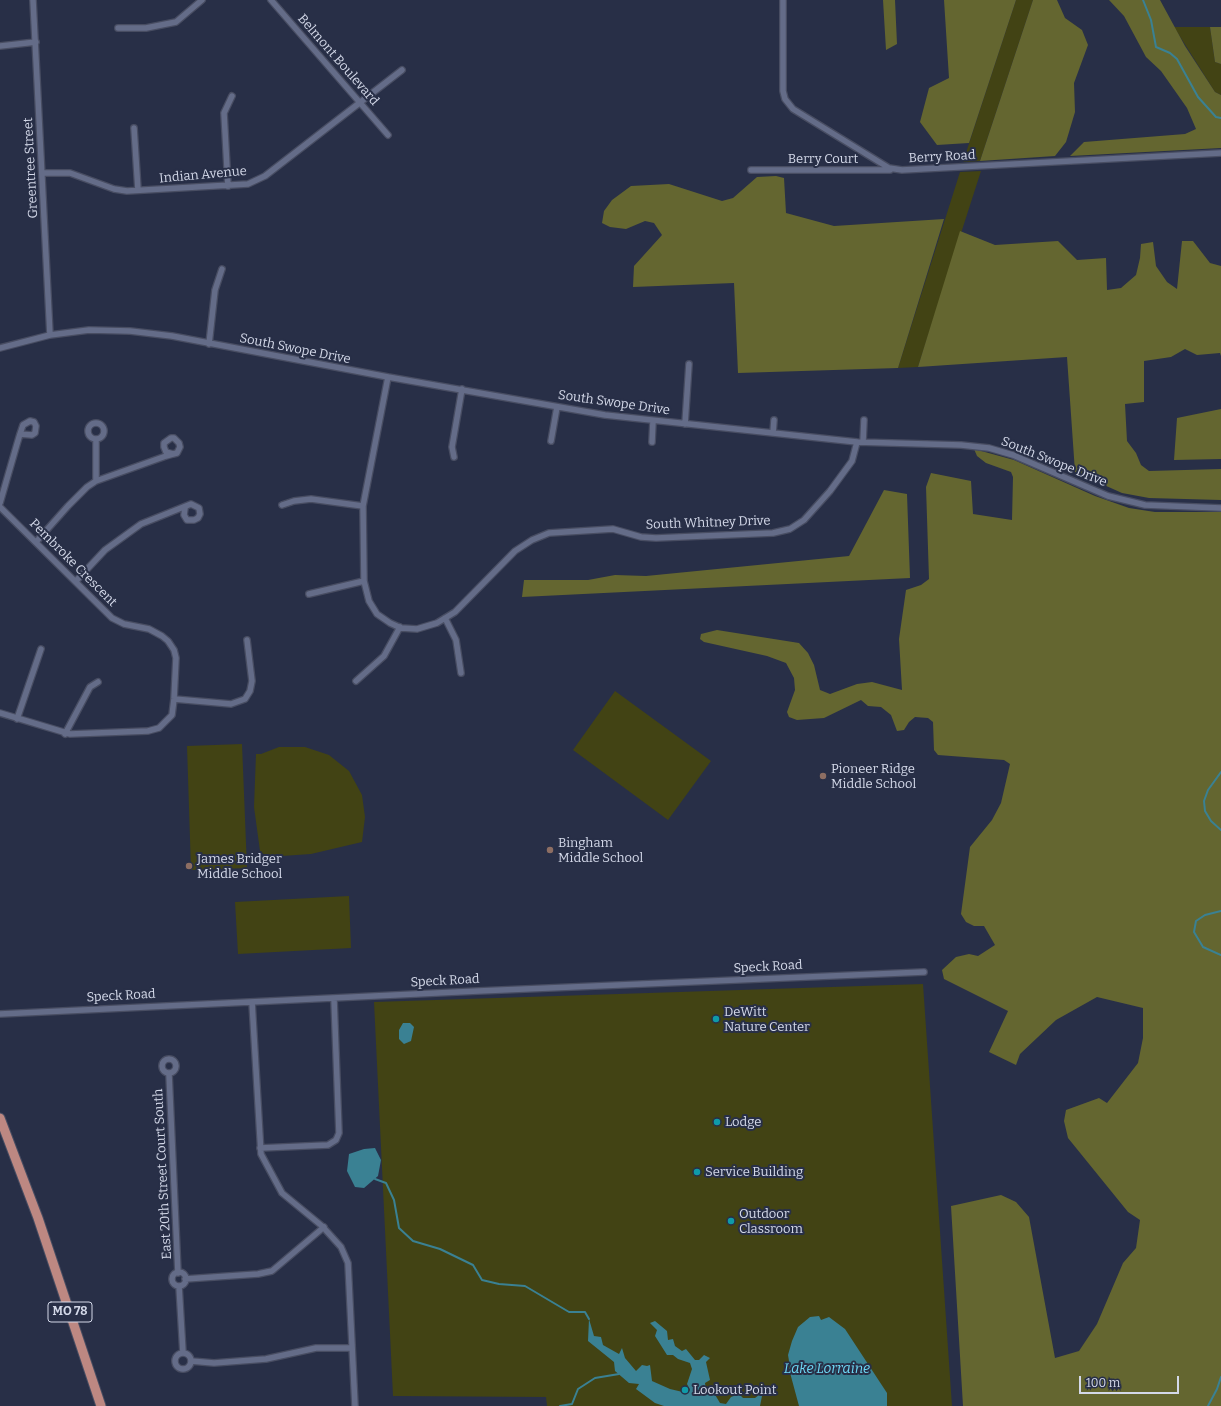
<!DOCTYPE html>
<style>
body{margin:0}
#map{position:relative;width:1221px;height:1406px;overflow:hidden;background:#282f47;font-family:Bitter,serif}
canvas{display:block}
.scale{position:absolute;left:1079px;top:1376px;width:100px;height:18px;box-sizing:border-box;border:2px solid #d4d9e9;border-top:0;padding-left:5px;font-size:12px;line-height:14px;white-space:nowrap;color:#d4d9e9;-webkit-text-stroke:3px #282f47;paint-order:stroke}
</style>
<div id="map">
<canvas width="1221" height="1406"></canvas>
<div class="scale">100 m</div>
</div>
<script>
const ctx = document.querySelector('canvas').getContext('2d');
ctx.lineJoin = 'round';
function fillPath(path, color) {
  ctx.fillStyle = color;
  ctx.fill(path, 'evenodd');
}
function poly(rows) {
  const path = new Path2D();
  for (const r of rows) {
    if (r.length === 3) {
      path.moveTo(r[0] + r[2], r[1]);
      path.arc(r[0], r[1], r[2], 0, 2 * Math.PI);
      continue;
    }
    path.moveTo(r[0], r[1]);
    for (let i = 2; i < r.length; i += 2) path.lineTo(r[i], r[i + 1]);
  }
  return path;
}
function trace(path, color, width, dash) {
  ctx.strokeStyle = color;
  ctx.lineWidth = width;
  ctx.lineCap = dash ? 'butt' : 'round';
  ctx.setLineDash(dash || []);
  ctx.stroke(path);
}
function label(font, color, halo, rows, align = 'center') {
  ctx.font = font + ' Bitter,serif';
  ctx.lineWidth = 4;
  ctx.setLineDash([]);
  ctx.textBaseline = 'middle';
  ctx.strokeStyle = halo;
  ctx.fillStyle = color;
  for (const [text, x, y, turn = 0] of rows) {
    ctx.save();
    ctx.translate(x, y);
    ctx.rotate((+turn || 0) * Math.PI / 180);
    ctx.textAlign = isNaN(turn) ? turn : align;
    if (halo) ctx.strokeText(text, 0, 0);
    ctx.fillText(text, 0, 0);
    ctx.restore();
  }
}
fillPath(poly([
 [1016,0,1033,0,980,161,963,162],
 [1174,27,1210,27,1215,62,1221,64,1221,95,1215,92],
 [981,171,918,367,898,368,960,172],
 [615,691,711,761,668,820,573,750],
 [242,744,247,868,191,870,187,746],
 [279,747,305,747,329,755,349,771,362,795,365,817,362,842,311,854,267,857,260,851,254,807,256,754,261,754],
 [349,896,351,948,238,954,235,902],
 [923,984,952,1406,547,1406,546,1397,393,1396,374,1002]
]), '#424314');
fillPath(poly([
 [883,0,895,0,897,44,886,50],
 [944,0,1016,0,969,143,937,145,920,122,929,88,949,78],
 [1033,0,1057,0,1065,18,1082,30,1088,45,1074,83,1075,112,1066,142,1055,156,980,161],
 [1109,0,1160,0,1185,46,1215,92,1221,95,1221,148,1070,156,1084,142,1185,134,1196,129,1187,108,1161,71,1146,57,1124,16],
 [1210,27,1221,27,1221,64,1215,62],
 [776,176,784,178,786,213,834,226,944,219,898,368,738,373,734,283,633,287,634,266,662,235,654,223,645,221,626,229,610,227,602,223,604,211,612,200,631,186,669,184,722,201,733,198,757,177],
 [960,231,995,245,1058,241,1077,260,1106,258,1107,290,1121,288,1136,275,1140,258,1141,244,1153,242,1156,266,1167,282,1177,289,1182,241,1193,241,1210,263,1221,266,1221,356,1220,353,1197,355,1185,349,1171,357,1144,361,1144,402,1125,404,1127,441,1136,453,1141,465,1149,471,1221,469,1221,500,1149,498,1122,493,1075,472,1067,357,918,367],
 [1221,409,1221,459,1174,460,1177,418],
 [974,449,1014,460,1095,496,1129,508,1155,512,1221,512,1221,1406,963,1406,951,1206,1001,1195,1016,1202,1029,1217,1055,1358,1079,1351,1097,1324,1123,1263,1136,1248,1140,1220,1128,1212,1068,1138,1064,1121,1066,1110,1099,1098,1107,1103,1138,1063,1143,1038,1143,1008,1097,997,1056,1020,1020,1054,1016,1065,989,1052,1008,1011,944,979,942,970,956,957,969,954,978,956,995,945,984,926,974,926,966,922,961,914,970,847,992,820,1001,803,1010,764,1004,760,938,755,934,750,933,722,928,718,915,717,909,722,904,730,897,731,891,715,881,707,868,706,861,700,824,718,797,720,789,717,787,712,795,690,794,678,786,663,767,656,704,642,700,639,701,634,717,630,799,643,808,653,814,665,820,690,830,694,857,684,872,682,902,690,899,639,906,590,921,585,929,579,926,487,931,473,971,481,973,514,1012,520,1013,477,1011,472,986,463,977,456],
 [884,490,907,494,910,578,522,597,524,580,588,580,615,575,646,576,849,556]
]), '#646630');
fillPath(poly([
 [403,1023,410,1023,414,1027,411,1041,404,1044,399,1039,399,1030],
 [375,1148,381,1160,378,1176,364,1188,355,1187,347,1171,349,1154,364,1149],
 [819,1316,821,1320,829,1317,845,1329,887,1393,887,1406,799,1406,789,1369,790,1367,788,1355,792,1341,798,1327,810,1317],
 [589,1319,594,1336,601,1337,603,1345,619,1354,622,1348,625,1358,636,1371,642,1365,647,1366,650,1365,652,1381,670,1389,687,1393,690,1390,687,1384,692,1369,690,1363,678,1359,673,1355,667,1355,655,1336,657,1330,650,1323,655,1321,667,1331,668,1340,673,1339,675,1346,682,1351,686,1349,695,1360,699,1360,704,1355,710,1358,706,1362,710,1380,705,1383,706,1390,714,1393,720,1403,726,1404,731,1397,739,1394,743,1398,755,1398,759,1395,762,1396,760,1406,664,1406,655,1403,636,1389,639,1384,629,1383,615,1371,614,1362,588,1341]
]), '#3a8193');
trace(poly([
 [1143,0,1151,20,1156,47,1170,53,1177,59,1198,97,1216,117,1221,118],
 [1221,772,1208,790,1204,801,1205,811,1211,821,1221,830],
 [1221,911,1205,915,1196,921,1194,932,1203,947,1221,955],
 [375,1179,386,1183,394,1200,399,1228,413,1241,440,1249,473,1265,482,1280,499,1284,525,1286,569,1312,585,1312,589,1319],
 [560,1406,572,1404,578,1389,595,1378,619,1374],
 [1208,1406,1217,1389,1221,1377]
]), '#3a8193', 2);
const street = poly([
 [33,0,50,335],
 [271,0,388,135],
 [783,0,783,91,785,99,793,109,889,168,902,170,1221,153],
 [118,28,146,28,176,22,202,0],
 [0,46,36,42],
 [134,128,138,190],
 [751,170,890,170],
 [42,173,70,173,114,189,127,191,248,184,265,176,402,70],
 [228,186,224,113,232,96],
 [209,344,215,290,222,269],
 [0,348,50,335,89,330,130,331,172,336,388,377,605,415,857,442,961,445,989,448,1013,455,1108,496,1145,505,1221,508],
 [388,377,363,506,364,581,369,601,377,614,390,623,401,628,417,629,437,623,455,612,515,551,532,540,549,533,613,529,641,537,656,538,773,533,790,529,804,520,830,491,852,461,857,442],
 [96,431,8],
 [685,424,689,364],
 [773,433,774,420],
 [96,439,96,481],
 [551,441,557,407],
 [652,442,653,421],
 [863,442,864,420],
 [454,457,452,447,462,389],
 [0,503,17,444,20,434,23,425,30,421,34,422,36,426,35,433,32,435,20,434],
 [282,505,294,501,311,499,363,506],
 [0,507,112,618,124,624,149,629,162,636,168,641,174,650,176,658,174,699,172,715,159,728,148,731,70,734,0,713],
 [36,542,68,506,87,487,96,481,166,456,173,454,177,453,180,447,179,443,174,438,171,438,164,443,164,447,166,452,173,454],
 [76,581,105,550,141,524,191,504,199,508,200,514,198,518,194,520,187,520,184,515,185,508],
 [309,594,364,581],
 [445,618,456,640,461,673],
 [356,681,384,656,400,627],
 [174,699,231,704,245,699,250,691,252,681,247,640],
 [17,719,41,649],
 [65,734,90,687,98,682],
 [252,1002,261,1154,282,1193,322,1226,341,1247,348,1263,355,1406],
 [0,1014,478,991,924,972],
 [169,1066,7],
 [169,1074,178,1273],
 [260,1148,328,1145,336,1140,339,1133,334,999],
 [179,1279,7],
 [185,1279,258,1274,272,1271,324,1227],
 [179,1286,183,1353],
 [183,1361,8],
 [191,1361,214,1363,266,1359,316,1348,352,1348]
]);
const primary = poly([
 [0,1118,38,1218,101,1406]
]);
trace(street, '#484d62', 8);
trace(primary, '#484d62', 11);
trace(street, '#646c88', 5.5);
trace(primary, '#bd8882', 9);
for (const [x, y, r, color] of [
 [823,776,4,"#8d6e63"],
 [550,850,4,"#8d6e63"],
 [189,866,4,"#8d6e63"],
 [716,1019,4,"#0f9aa8"],
 [717,1122,4,"#0f9aa8"],
 [697,1172,4,"#0f9aa8"],
 [731,1221,4,"#0f9aa8"],
 [685,1390,4,"#0f9aa8"]
]) {
  const dot = new Path2D();
  dot.arc(x, y, r, 0, 2 * Math.PI);
  ctx.fillStyle = color;
  ctx.fill(dot);
  trace(dot, '#282f47', 1.5);
}
for (const [x, y, w] of [
 [70,1312,44]
]) {
  const box = new Path2D();
  box.roundRect(x - w / 2, y - 10, w, 20, 3);
  ctx.fillStyle = '#282f47';
  ctx.fill(box);
  trace(box, '#d4d9e9', 1);
}
label('bold 12px', '#d4d9e9', null, [
 ["MO 78",70,1312]
]);
label('13px', '#d4d9e9', '#282f47', [
 ["Belmont Boulevard",338,60,49],
 ["Berry Road",942,157,-3],
 ["Berry Court",823,159],
 ["Greentree Street",31,168,-93],
 ["Indian Avenue",203,175,-5],
 ["South Swope Drive",295,349,11],
 ["South Swope Drive",614,403,8],
 ["South Swope Drive",1054,462,22],
 ["South Whitney Drive",708,523,-2],
 ["Pembroke Crescent",73,563,45],
 ["Speck Road",768,967,-3],
 ["Speck Road",445,981,-3],
 ["Speck Road",121,996,-3],
 ["East 20th Street Court South",163,1174,-93]
]);
label('13px', '#d4d9e9', '#282f47', [
 ["Pioneer Ridge",831,769],
 ["Middle School",831,784],
 ["Bingham",558,843],
 ["Middle School",558,858],
 ["James Bridger",197,859],
 ["Middle School",197,874],
 ["DeWitt",724,1012],
 ["Nature Center",724,1027],
 ["Lodge",725,1122],
 ["Service Building",705,1172],
 ["Outdoor",739,1214],
 ["Classroom",739,1229],
 ["Lookout Point",693,1390]
], 'left');
label('italic 14px', '#6ed8f5', '#282f47', [
 ["Lake Lorraine",827,1369]
]);
</script>
